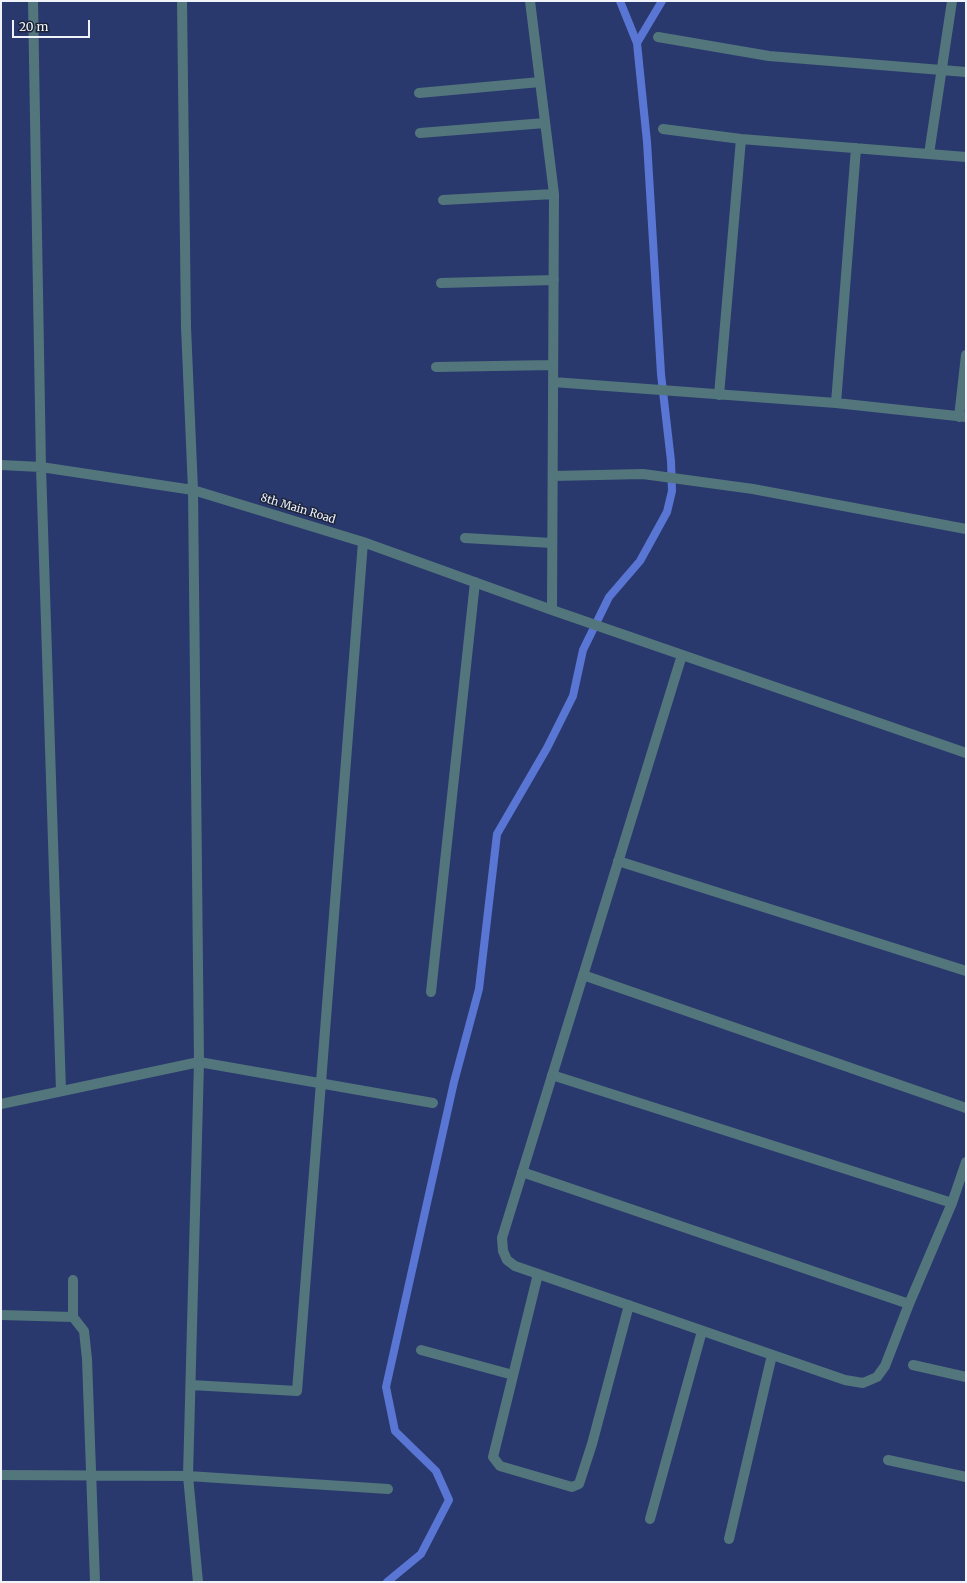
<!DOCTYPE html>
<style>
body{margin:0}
#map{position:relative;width:967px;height:1583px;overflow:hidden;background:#2a396d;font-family:Merriweather,serif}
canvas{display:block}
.frame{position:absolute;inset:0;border:2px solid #f1f3fa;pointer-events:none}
.scale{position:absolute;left:12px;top:20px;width:78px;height:18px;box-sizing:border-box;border:2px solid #f1f3fa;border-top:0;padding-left:5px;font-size:12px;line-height:14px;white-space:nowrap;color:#f1f3fa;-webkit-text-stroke:3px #1b233a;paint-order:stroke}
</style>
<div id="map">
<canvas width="967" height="1583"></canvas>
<div class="frame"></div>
<div class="scale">20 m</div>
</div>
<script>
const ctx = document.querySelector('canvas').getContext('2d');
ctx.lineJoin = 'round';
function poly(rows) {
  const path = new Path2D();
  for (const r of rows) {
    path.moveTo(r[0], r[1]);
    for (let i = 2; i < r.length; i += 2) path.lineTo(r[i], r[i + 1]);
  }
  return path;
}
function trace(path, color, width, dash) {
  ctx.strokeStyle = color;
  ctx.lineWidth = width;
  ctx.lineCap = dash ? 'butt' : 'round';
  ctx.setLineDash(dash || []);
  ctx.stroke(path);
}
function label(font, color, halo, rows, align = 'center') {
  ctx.font = font + ' Merriweather,serif';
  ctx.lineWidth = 3;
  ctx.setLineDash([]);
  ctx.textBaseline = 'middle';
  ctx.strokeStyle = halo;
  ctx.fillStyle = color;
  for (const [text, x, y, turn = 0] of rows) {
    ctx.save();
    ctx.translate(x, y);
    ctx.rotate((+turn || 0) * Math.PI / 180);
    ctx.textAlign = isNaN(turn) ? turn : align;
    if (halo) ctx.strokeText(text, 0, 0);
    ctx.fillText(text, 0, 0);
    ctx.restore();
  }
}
trace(poly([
 [637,43,662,1],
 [387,1582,421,1554,449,1500,436,1471,395,1431,386,1387,454,1082,479,989,497,834,547,748,573,696,583,650,609,597,640,561,667,512,672,491,671,461,661,374,647,142,637,43,620,1]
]), '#5a76d4', 8);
trace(poly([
 [33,1,41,467,61,1091],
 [182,1,186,327,193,490,199,1062,188,1476,198,1582],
 [530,1,554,194,552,610],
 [658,37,769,56,966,72],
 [419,93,540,82],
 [663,129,741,139,966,157],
 [420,133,545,123],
 [929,154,952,1],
 [443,200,554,194],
 [441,283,554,280],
 [436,367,553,365],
 [553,382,836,403,966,417],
 [719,395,741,139],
 [836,403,856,148],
 [959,417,966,355],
 [1,465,41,467,193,490,363,542,552,610,966,753],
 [553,476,643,474,753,489,966,529],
 [465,538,552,543],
 [682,655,502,1238,503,1251,507,1260,515,1266,845,1380,863,1383,877,1377,885,1366,909,1304,952,1203,966,1162],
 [618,861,966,971],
 [583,975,966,1108],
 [431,992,475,582],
 [552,1075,952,1203],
 [1,1104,199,1062,433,1103],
 [522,1172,909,1304],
 [538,1274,493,1457,500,1466,572,1487,579,1484,592,1444,629,1305],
 [73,1280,73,1317,84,1331,87,1359,95,1582],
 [1,1315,73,1317],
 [421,1350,513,1375],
 [913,1365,966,1377],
 [191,1385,297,1391,363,542],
 [888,1460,966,1477],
 [1,1475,188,1476,388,1489],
 [650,1519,702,1331],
 [729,1539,772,1355]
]), '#53767c', 10);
label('11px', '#f1f3fa', '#1b233a', [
 ["8th Main Road",298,509,17]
]);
</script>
